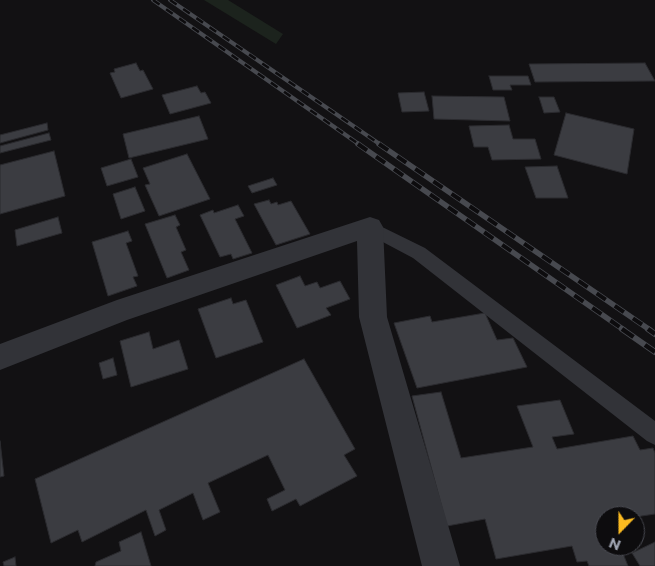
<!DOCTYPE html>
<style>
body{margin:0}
#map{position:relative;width:655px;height:566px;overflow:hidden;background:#121113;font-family:Montserrat,sans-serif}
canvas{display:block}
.north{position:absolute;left:595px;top:506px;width:50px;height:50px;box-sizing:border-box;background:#0d0c0e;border:1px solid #494a51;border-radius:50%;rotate:202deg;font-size:14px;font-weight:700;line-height:20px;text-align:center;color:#a2a7b5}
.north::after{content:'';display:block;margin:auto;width:18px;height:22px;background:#fcbb20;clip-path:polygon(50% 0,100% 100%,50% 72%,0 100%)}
</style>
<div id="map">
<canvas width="655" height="566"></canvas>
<div class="north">N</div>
</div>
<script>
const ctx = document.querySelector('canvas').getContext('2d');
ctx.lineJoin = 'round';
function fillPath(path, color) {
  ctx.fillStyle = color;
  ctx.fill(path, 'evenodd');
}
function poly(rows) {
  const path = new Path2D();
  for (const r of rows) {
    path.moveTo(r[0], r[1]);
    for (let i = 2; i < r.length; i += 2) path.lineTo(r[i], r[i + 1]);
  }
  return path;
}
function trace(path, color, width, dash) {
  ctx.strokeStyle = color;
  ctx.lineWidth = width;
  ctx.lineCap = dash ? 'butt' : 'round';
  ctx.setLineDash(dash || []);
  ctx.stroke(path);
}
fillPath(poly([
 [204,0,228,0,283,34,276,44]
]), '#1c231d');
const building = poly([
 [136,63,140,71,143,70,153,89,121,98,110,73,115,72,114,69,136,63],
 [645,63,655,81,535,82,529,64,645,63],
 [489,76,528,76,531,85,510,85,512,90,493,90,489,76],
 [197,86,201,93,205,92,211,103,170,114,162,95,197,86],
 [424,92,429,111,402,112,398,93,424,92],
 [432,96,504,97,510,121,434,119,432,96],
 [539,97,554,97,560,112,544,113,539,97],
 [566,113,634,129,627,174,554,155,566,113],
 [199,116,208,139,129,158,123,134,199,116],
 [47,123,48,130,0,143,0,135,47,123],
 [509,125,513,139,535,139,541,159,492,160,488,147,474,147,469,126,509,125],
 [49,133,51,140,0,153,0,146,49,133],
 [54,151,65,196,0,214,0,165,54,151],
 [187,154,210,199,159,216,145,185,150,184,143,168,187,154],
 [131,159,138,177,107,186,101,168,131,159],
 [557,166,568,198,536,198,525,167,557,166],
 [273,178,277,185,252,193,248,186,273,178],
 [135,187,145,211,121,219,113,194,135,187],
 [269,200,271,204,277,202,278,205,291,201,310,234,276,245,254,204,269,200],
 [238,205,244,216,235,219,252,253,233,259,231,254,220,257,200,215,213,210,214,213,238,205],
 [175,215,180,225,176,227,186,250,181,252,189,270,167,278,145,224,175,215],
 [58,217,62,233,17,246,15,230,58,217],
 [128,231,132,241,126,243,138,276,133,277,137,286,108,296,92,242,128,231],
 [300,276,305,286,317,282,320,288,340,281,350,299,326,308,331,315,297,328,276,285,300,276],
 [231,298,233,304,246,300,263,342,216,358,198,309,231,298],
 [485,313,497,340,513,338,527,367,417,388,394,323,430,316,432,322,485,313],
 [149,332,153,349,179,340,188,369,131,387,120,341,149,332],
 [113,358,117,375,103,379,99,363,113,358],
 [304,359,355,449,344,455,357,476,300,506,296,499,272,511,267,499,285,490,268,455,208,483,220,512,203,520,193,493,159,510,166,530,155,536,146,510,82,542,78,530,51,543,35,479,304,359],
 [441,392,461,458,533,447,517,406,560,400,574,434,552,437,557,449,633,436,640,450,653,448,655,453,655,514,635,517,605,516,605,546,620,546,628,566,589,566,587,561,577,562,572,546,496,559,485,519,447,526,412,396,441,392],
 [0,441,4,476,0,477,0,441],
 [141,532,151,566,95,566,96,562,121,551,119,542,141,532],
 [655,542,655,566,640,566,632,553,655,542],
 [15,557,16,566,4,566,3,562,15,557]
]);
fillPath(building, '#3b3c41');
trace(building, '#2b2b2f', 1);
fillPath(poly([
 [370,221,425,248,655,421,655,445,647,441,413,258,364,232,361,227,364,222,370,221]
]), '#323338');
fillPath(poly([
 [370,217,379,220,383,227,387,317,460,566,422,566,359,317,357,241,127,320,0,370,0,344,117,300,370,217]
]), '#323338');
const railFar2 = poly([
 [153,0,360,145],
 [170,0,381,145]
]);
const railFar1 = poly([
 [358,144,624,330],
 [379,144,650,330]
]);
const rail = poly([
 [622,329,655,352],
 [648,329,655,334]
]);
trace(railFar2, '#47494f', 4);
trace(railFar1, '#47494f', 5.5);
trace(rail, '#47494f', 6);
trace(railFar2, '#0d0c0e', 2.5, [8]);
trace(railFar1, '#0d0c0e', 4, [11]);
trace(rail, '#0d0c0e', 4.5, [14]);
</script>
